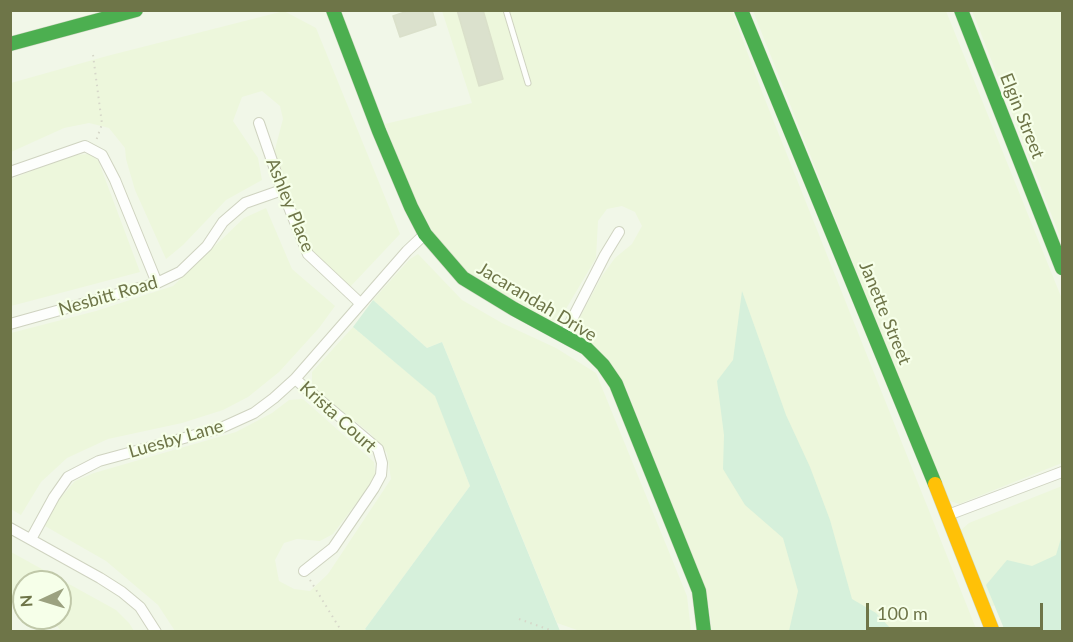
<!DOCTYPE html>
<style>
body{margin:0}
#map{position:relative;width:1073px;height:642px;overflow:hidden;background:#f1f7e8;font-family:Lato,sans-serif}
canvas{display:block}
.frame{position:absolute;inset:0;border:12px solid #6e7548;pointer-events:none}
.north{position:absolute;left:12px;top:570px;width:60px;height:60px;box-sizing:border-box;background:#f6ffe9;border:2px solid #c0c8a9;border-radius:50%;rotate:266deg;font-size:16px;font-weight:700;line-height:24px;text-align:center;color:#6e7548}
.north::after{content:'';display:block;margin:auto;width:21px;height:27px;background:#9ca280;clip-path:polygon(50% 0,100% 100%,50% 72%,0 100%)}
.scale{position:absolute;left:866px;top:603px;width:177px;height:27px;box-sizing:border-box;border:3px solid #6e7548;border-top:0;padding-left:8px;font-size:18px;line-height:21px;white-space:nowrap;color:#6e7548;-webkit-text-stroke:4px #f6ffe9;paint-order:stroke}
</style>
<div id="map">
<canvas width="1073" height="642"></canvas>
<div class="frame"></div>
<div class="north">N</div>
<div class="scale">100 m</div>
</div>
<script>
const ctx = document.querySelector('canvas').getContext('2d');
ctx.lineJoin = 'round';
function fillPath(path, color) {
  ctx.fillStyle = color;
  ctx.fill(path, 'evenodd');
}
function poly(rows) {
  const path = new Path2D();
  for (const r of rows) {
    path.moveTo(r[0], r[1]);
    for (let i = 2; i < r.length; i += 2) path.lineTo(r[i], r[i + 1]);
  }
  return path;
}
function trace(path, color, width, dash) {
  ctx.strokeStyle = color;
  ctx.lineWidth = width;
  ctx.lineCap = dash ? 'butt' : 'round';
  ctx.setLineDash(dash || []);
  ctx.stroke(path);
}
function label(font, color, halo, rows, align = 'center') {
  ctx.font = font + ' Lato,sans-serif';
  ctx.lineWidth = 4.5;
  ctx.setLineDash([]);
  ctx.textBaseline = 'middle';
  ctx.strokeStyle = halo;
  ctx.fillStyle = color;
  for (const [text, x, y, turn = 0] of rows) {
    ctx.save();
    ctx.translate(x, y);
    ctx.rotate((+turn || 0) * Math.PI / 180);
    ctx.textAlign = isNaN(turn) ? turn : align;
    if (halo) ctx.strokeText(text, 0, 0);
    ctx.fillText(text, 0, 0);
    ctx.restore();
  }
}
fillPath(poly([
 [284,11,316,28,400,234,350,287,312,250,273,157,283,119,280,106,262,91,242,97,233,121,258,158,262,180,226,200,183,245,166,259,135,190,126,159,125,148,109,128,89,123,64,128,11,152,11,83,107,56],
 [442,11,732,11,762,92,977,631,712,631,709,606,699,571,625,385,608,359,571,334,602,276,615,258,632,244,642,226,635,212,622,206,607,209,598,221,596,258,563,314,553,321,528,311,463,270,435,236,410,189,385,124,472,103],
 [753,11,946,11,1062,299,1062,463,959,504,947,500],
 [972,11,1062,11,1062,242,975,18],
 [90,154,98,160,140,272,11,306,11,179,73,155],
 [266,208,292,269,335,306,319,328,279,372,248,397,223,410,182,423,108,439,67,458,41,482,21,515,11,509,11,333,96,311,173,286,244,218],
 [418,254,462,300,502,323,556,348,596,373,687,596,691,631,580,631,557,623,442,342,427,348,373,300,410,259],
 [353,327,436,396,470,486,365,629,369,631,175,631,158,605,106,561,45,526,58,501,75,481,94,473,236,432,272,413,289,400,303,399,374,462,375,474,367,489,333,534,320,541,297,539,284,543,275,560,279,581,294,589,310,591,328,574,391,479,387,453,370,433,312,388,312,372],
 [1062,486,1062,582,990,607,960,531,969,523],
 [11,552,116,610,129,623,134,631,61,631,57,626,41,618,60,618,60,582,24,582,24,609,11,602]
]), '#edf7dc');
fillPath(poly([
 [742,291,786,415,810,467,830,520,852,599,876,613,893,631,789,631,798,591,783,538,745,505,723,469,724,435,717,381,733,360],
 [373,300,427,348,442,342,560,631,369,632,365,629,470,486,435,396,353,327],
 [1062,535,1062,631,1005,631,986,585,1007,560,1032,566,1056,555]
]), '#d6f0db');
const building = poly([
 [411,10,432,10,436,25,400,37,393,16,411,10],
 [457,10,483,10,503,79,479,86,457,10]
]);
fillPath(building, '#dbe1cd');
trace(building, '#dae0ca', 1.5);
const lane = poly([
 [506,10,528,83]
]);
const street = poly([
 [259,123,282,190,308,254,360,303],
 [10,172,85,146,102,155,115,180,157,283],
 [10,324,157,283,180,272,207,246,223,222,245,203,282,190],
 [564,335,605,255,619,232],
 [295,379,378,449,382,463,381,475,374,488,333,548,304,571],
 [948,515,1062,472],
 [10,528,100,578,122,592,140,607,156,632],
 [31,539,54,497,68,477,99,461,221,428,254,413,274,398,295,379,407,251,425,234]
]);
const fast = poly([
 [333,10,379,131,411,207,425,234,463,278,514,309,586,348,603,365,616,384,699,591,704,632],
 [741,10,935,484],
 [961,10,1062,268],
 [10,44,136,10]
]);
const slow = poly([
 [935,484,993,632]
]);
trace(lane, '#cfd3c0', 7);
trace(street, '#cfd3c0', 12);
trace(fast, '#cfd6c1', 15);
trace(slow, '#cfd6c1', 15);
trace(poly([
 [93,55,102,124,96,141],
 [310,580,342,632],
 [519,619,556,632]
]), '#d6d7c9', 2, [1.5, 4.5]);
trace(lane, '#fdfefc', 5);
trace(street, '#fdfefc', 10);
trace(fast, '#4caf50', 14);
trace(slow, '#ffc107', 14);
label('18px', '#6e7548', '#f6ffe9', [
 ["Elgin Street",1022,116,68],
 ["Ashley Place",290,205,68],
 ["Nesbitt Road",108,296,-16],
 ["Jacarandah Drive",537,302,31],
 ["Janette Street",885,313,68],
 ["Krista Court",338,417,42],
 ["Luesby Lane",176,439,-16]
]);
</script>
